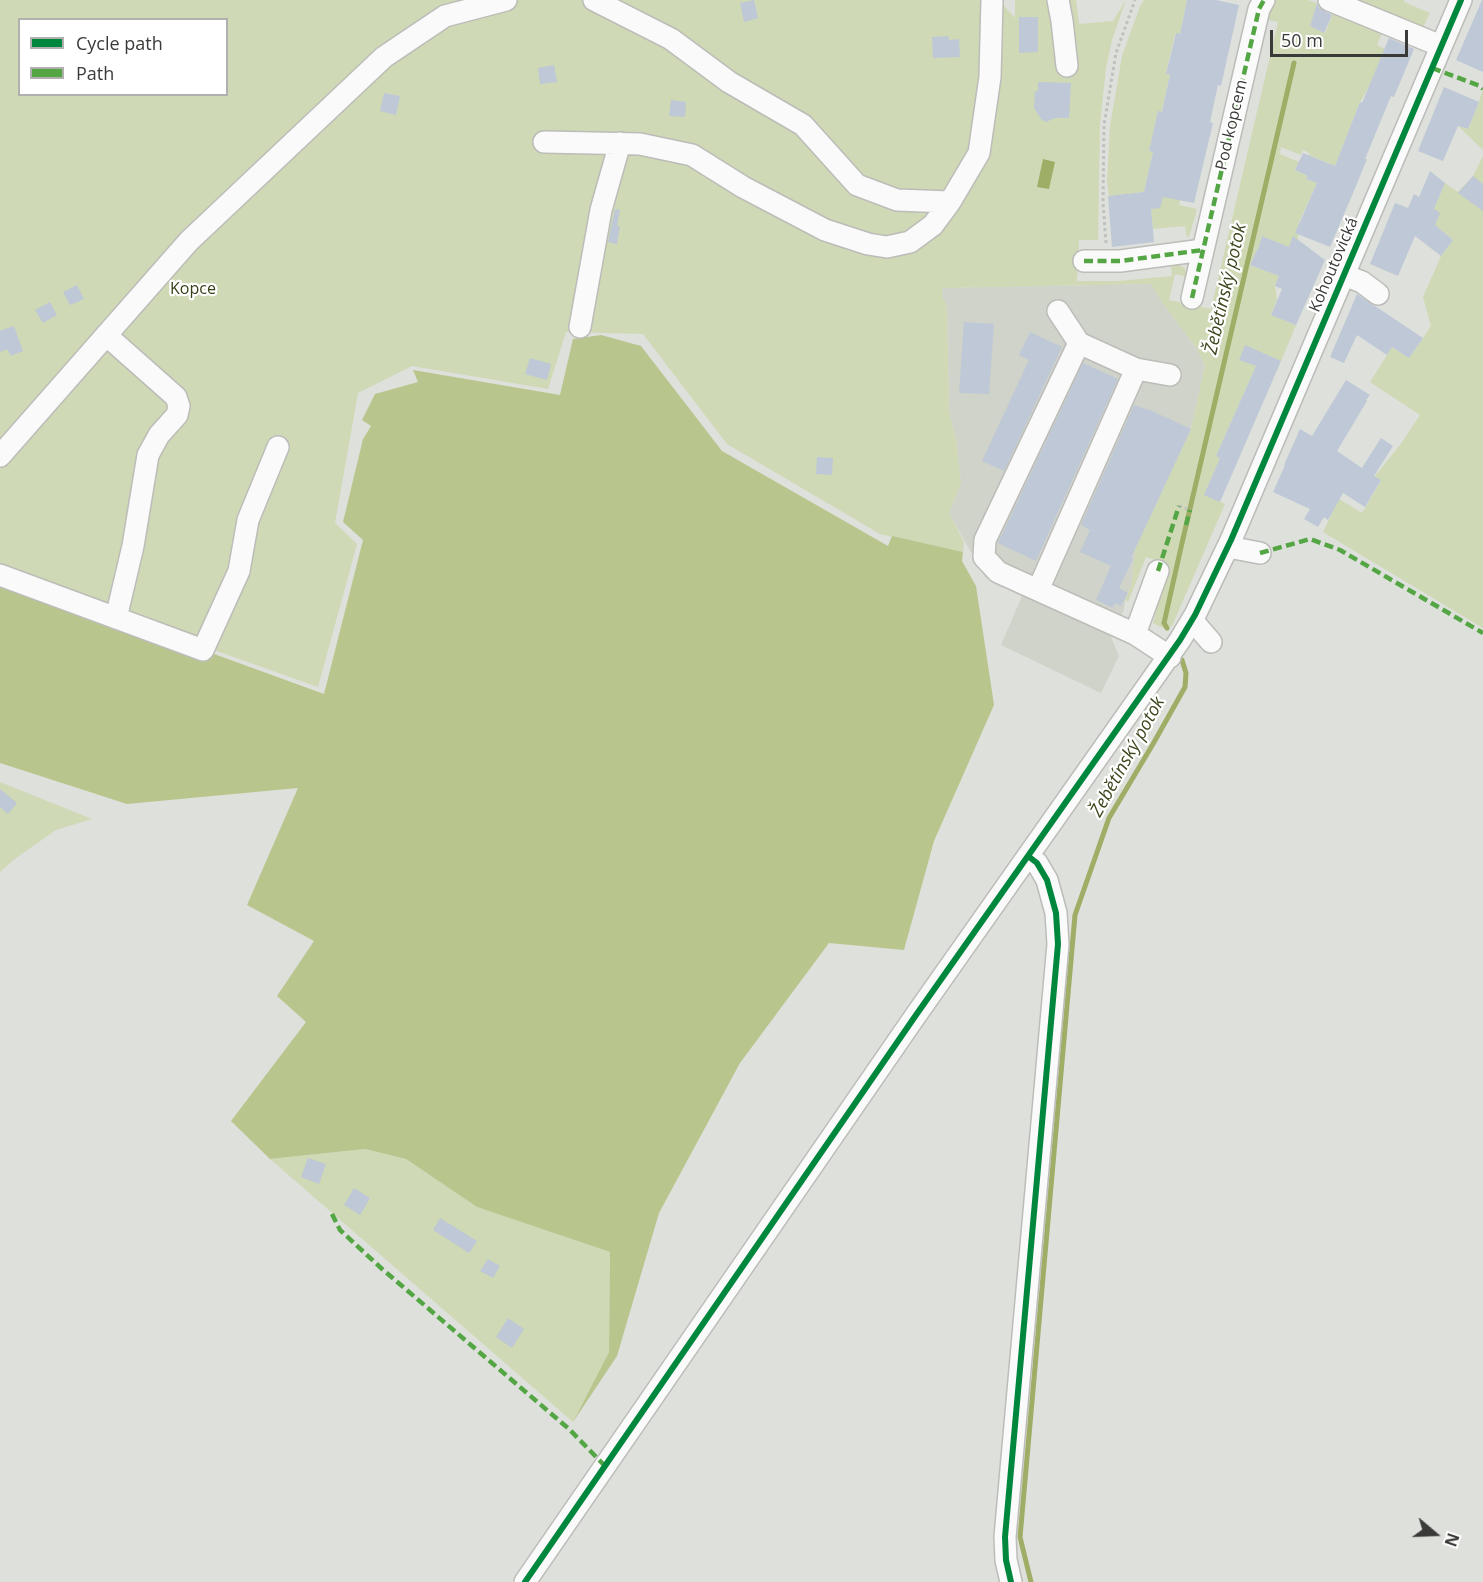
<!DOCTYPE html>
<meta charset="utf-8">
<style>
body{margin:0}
#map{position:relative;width:1483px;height:1582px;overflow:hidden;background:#dee0db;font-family:"Open Sans",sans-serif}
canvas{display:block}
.legend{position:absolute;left:18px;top:18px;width:210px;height:78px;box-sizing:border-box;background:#fff;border:2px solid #b0b1af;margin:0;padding:8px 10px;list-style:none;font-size:18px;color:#3a3b38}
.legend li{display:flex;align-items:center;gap:12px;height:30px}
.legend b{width:30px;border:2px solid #b0b1af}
.north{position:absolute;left:1405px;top:1504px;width:60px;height:60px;-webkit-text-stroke:4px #fff;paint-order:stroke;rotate:109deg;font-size:16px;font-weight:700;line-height:24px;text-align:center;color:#3a3b38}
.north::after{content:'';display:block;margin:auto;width:21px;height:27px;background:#3a3b38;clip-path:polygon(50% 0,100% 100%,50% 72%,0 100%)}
.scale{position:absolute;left:1270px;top:30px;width:138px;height:27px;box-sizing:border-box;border:3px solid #3a3b38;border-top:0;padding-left:8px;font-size:18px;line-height:21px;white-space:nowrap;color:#3a3b38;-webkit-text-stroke:4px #fff;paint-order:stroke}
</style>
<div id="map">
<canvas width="1483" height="1582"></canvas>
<ul class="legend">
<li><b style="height:8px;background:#00873e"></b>Cycle path</li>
<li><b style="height:8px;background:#54a645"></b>Path</li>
</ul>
<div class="north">N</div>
<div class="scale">50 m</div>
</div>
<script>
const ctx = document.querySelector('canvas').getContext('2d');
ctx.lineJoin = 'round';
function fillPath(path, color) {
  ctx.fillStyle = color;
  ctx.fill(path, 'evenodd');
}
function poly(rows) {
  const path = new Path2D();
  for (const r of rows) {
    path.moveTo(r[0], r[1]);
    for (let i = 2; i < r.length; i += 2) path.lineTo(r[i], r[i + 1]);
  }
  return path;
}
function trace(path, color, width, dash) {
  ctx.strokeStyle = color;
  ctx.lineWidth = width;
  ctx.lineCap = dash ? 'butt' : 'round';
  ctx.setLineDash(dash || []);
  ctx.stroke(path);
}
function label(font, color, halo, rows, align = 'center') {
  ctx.font = font + ' "Open Sans",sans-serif';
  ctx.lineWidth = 4.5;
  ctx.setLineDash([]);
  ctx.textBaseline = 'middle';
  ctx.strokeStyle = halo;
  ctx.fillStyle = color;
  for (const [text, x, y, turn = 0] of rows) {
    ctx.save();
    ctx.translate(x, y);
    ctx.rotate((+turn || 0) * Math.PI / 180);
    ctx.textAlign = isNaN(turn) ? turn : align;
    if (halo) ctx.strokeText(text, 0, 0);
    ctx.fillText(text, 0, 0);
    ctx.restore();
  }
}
fillPath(poly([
 [1151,284,1162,302,1197,349,1205,365,1191,429,1134,551,1135,554,1131,586,1125,600,1124,609,1117,626,1111,637,1119,656,1101,693,1001,645,1022,596,985,577,949,513,961,483,956,440,949,411,947,306,943,298,942,288]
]), '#d0d3c9');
fillPath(poly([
 [0,0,999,0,1015,18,1015,0,1076,0,1079,24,1113,21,1126,0,1112,40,1106,68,1100,125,1098,240,1079,240,1077,281,1119,281,1172,276,1171,263,1176,263,1185,269,1187,277,1175,274,1169,300,1211,309,1278,22,1265,19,1272,0,1308,0,1317,3,1310,26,1325,33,1334,11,1382,33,1377,45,1385,49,1369,87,1360,102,1335,166,1309,155,1309,153,1303,150,1301,155,1281,147,1280,154,1299,162,1295,170,1308,176,1306,179,1317,183,1299,222,1298,243,1295,250,1262,236,1259,246,1250,265,1279,276,1275,286,1277,300,1271,314,1296,325,1281,361,1246,346,1240,360,1256,366,1216,456,1220,458,1205,494,1225,504,1172,626,1163,628,1153,623,1161,587,1159,564,1155,560,1146,557,1128,602,1125,600,1131,586,1135,554,1134,551,1191,429,1205,365,1197,349,1162,302,1151,284,942,288,943,298,947,306,949,411,956,440,961,483,949,513,964,542,963,552,880,534,727,444,643,334,566,332,548,389,412,366,358,393,335,523,357,544,318,687,0,574],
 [20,20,226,20,226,94,20,94],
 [1144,0,1187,0,1180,34,1175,34,1166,73,1170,74,1162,112,1158,112,1149,151,1153,152,1144,192,1109,196,1107,181,1110,126,1122,56,1140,6],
 [1359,0,1404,0,1404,2,1430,13,1423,28],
 [1483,89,1483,150,1458,126,1468,129,1479,102],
 [1483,156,1483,628,1323,532,1339,499,1362,513,1381,481,1375,476,1400,445,1420,415,1370,382,1392,347,1409,358,1431,326,1423,297,1441,256,1453,240,1435,225,1434,209,1445,183,1458,192,1473,176],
 [1163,195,1180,200,1179,205,1197,209,1190,234,1187,238,1185,226,1153,229,1151,209,1160,207],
 [0,782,92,819,56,830,16,858,0,872],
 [365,1149,406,1159,477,1207,610,1252,609,1352,573,1422,270,1159]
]), '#cfd9b5');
fillPath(poly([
 [601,335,641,346,722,451,888,546,892,536,963,552,962,561,976,586,994,705,934,841,904,950,829,943,740,1063,659,1213,617,1356,573,1422,609,1352,610,1252,477,1207,406,1159,365,1149,270,1159,231,1121,306,1022,277,996,314,941,247,905,298,788,127,804,0,763,0,576,324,694,363,540,343,522,363,439,371,426,362,420,375,394,418,382,413,370,560,395,573,339]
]), '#b8c68d');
fillPath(poly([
 [1043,159,1055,162,1049,189,1037,187]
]), '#9eae66');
trace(poly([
 [1167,628,1164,623,1182,543,1294,63],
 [1031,1582,1020,1537,1075,915,1109,818,1153,744,1185,687,1186,673,1182,660]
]), '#9eae66', 5);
fillPath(poly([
 [754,0,758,18,744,22,740,3],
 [1187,0,1216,0,1239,5,1221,86,1218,85,1210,122,1213,123,1194,203,1163,197,1160,208,1151,209,1154,242,1112,247,1108,196,1144,192,1153,152,1149,151,1158,111,1162,112,1170,74,1166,74,1176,33,1180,34],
 [1482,0,1483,0,1483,72,1456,60],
 [1317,3,1319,8,1332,15,1324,33,1310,26],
 [1019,17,1038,17,1038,52,1019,53],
 [948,36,949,40,959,39,960,57,933,58,932,37],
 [1389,38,1414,49,1394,97,1391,96,1365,159,1367,159,1356,186,1330,247,1295,233,1317,183,1306,179,1308,176,1295,170,1303,153,1335,166,1360,102,1362,103],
 [554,65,557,82,540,84,538,68],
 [1038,82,1071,83,1069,118,1055,118,1046,122,1042,120,1034,108,1035,91,1038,91],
 [1444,87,1479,102,1468,129,1458,126,1443,161,1418,151],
 [384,93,400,96,396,115,380,111],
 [671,100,686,102,685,117,669,116],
 [1430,171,1445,183,1434,209,1440,213,1435,225,1453,240,1441,256,1415,236,1398,276,1370,264,1395,203,1408,208,1414,194,1419,197],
 [1473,176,1483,184,1483,211,1458,193],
 [615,209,620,210,617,226,620,226,617,244,608,242],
 [1262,236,1289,247,1293,236,1325,260,1296,325,1271,315,1282,289,1275,286,1279,276,1250,265,1259,246],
 [77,285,84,299,70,305,63,292],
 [1357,294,1423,338,1409,358,1392,347,1387,355,1357,335,1344,363,1330,357],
 [50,302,57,315,43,323,35,310],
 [964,322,994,324,989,394,959,393],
 [14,326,23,351,11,356,7,349,0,352,0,331],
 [1030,332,1062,347,1004,471,982,461,1029,360,1019,355],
 [1245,345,1281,361,1220,502,1204,495,1220,458,1216,456,1256,366,1239,360],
 [530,358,551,364,547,380,525,374],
 [1083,363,1118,379,1036,561,998,543],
 [1346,380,1370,395,1366,400,1367,401,1337,451,1362,468,1381,438,1393,446,1374,476,1381,480,1365,507,1343,493,1328,520,1324,517,1318,527,1304,519,1310,509,1273,492,1285,465,1284,465,1300,429,1312,436],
 [1134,405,1152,411,1191,429,1131,558,1133,559,1119,588,1128,593,1121,606,1115,603,1113,608,1096,600,1111,566,1080,552,1090,530,1081,525],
 [817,457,833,458,832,475,816,474],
 [0,789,17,803,8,814,0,807],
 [308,1158,326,1164,319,1184,301,1177],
 [354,1188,370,1198,360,1215,344,1205],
 [440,1218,477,1241,469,1253,433,1230],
 [488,1259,500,1266,493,1278,480,1271],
 [508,1318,524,1329,512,1348,496,1337]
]), '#bec8d6');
const minor = poly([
 [594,0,671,39,729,82,803,125,857,185,897,200,950,202,979,153,990,77,992,0],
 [1058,0,1062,21,1067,66],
 [1329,0,1441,46],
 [544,142,640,144,692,155,743,187,825,230,868,244,887,247,910,242,933,225,950,202],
 [1084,261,1120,261,1203,250],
 [1344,275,1362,282,1378,294],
 [1192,298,1259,9,1264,0],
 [1058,311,1079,343,1136,369,1170,375],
 [580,327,601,210,620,143],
 [106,335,176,397,179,406,177,415,159,435,148,455,133,546,116,618],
 [1079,343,985,540,984,557,998,572,1135,634,1170,657],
 [0,456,189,241,384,57,445,16,506,0],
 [1228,547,1260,553],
 [0,575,203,650,239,571,248,520,278,447],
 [1038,590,1136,369],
 [1192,620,1211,642],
 [1135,634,1158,571],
 [525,1582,916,1015,1180,640,1195,615,1231,540,1461,0],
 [1011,1582,1006,1560,1005,1537,1058,944,1056,913,1047,880,1037,863,1028,856]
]);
trace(minor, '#bcbcb9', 24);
trace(poly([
 [1106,243,1103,203,1104,125,1116,53,1135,0],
 [1179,506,1190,510]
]), '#c0c1bf', 3, [3, 3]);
trace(minor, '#fafafa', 21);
trace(poly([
 [1432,68,1480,86,1483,89],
 [1084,261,1120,261,1203,250],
 [1192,298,1259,9,1264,0],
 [1186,525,1190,510],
 [1260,553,1310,539,1340,550,1483,633],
 [1158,571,1179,506],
 [332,1214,340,1230,381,1268,569,1429,605,1466]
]), '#54a645', 4.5, [9, 4.5]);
trace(poly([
 [525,1582,916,1015,1180,640,1195,615,1231,540,1461,0],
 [1011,1582,1006,1560,1005,1537,1058,944,1056,913,1047,880,1037,863,1028,856]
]), '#00873e', 6);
label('16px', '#3a3b38', '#fff', [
 ["Pod kopcem",1232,125,-77],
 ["Kohoutovická",1334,265,-67]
]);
label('16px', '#364017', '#fff', [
 ["Kopce",193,289]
]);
label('italic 18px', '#3d471e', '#fff', [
 ["Žebětínský potok",1226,289,-77],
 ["Žebětínský potok",1128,757,-61]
]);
</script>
